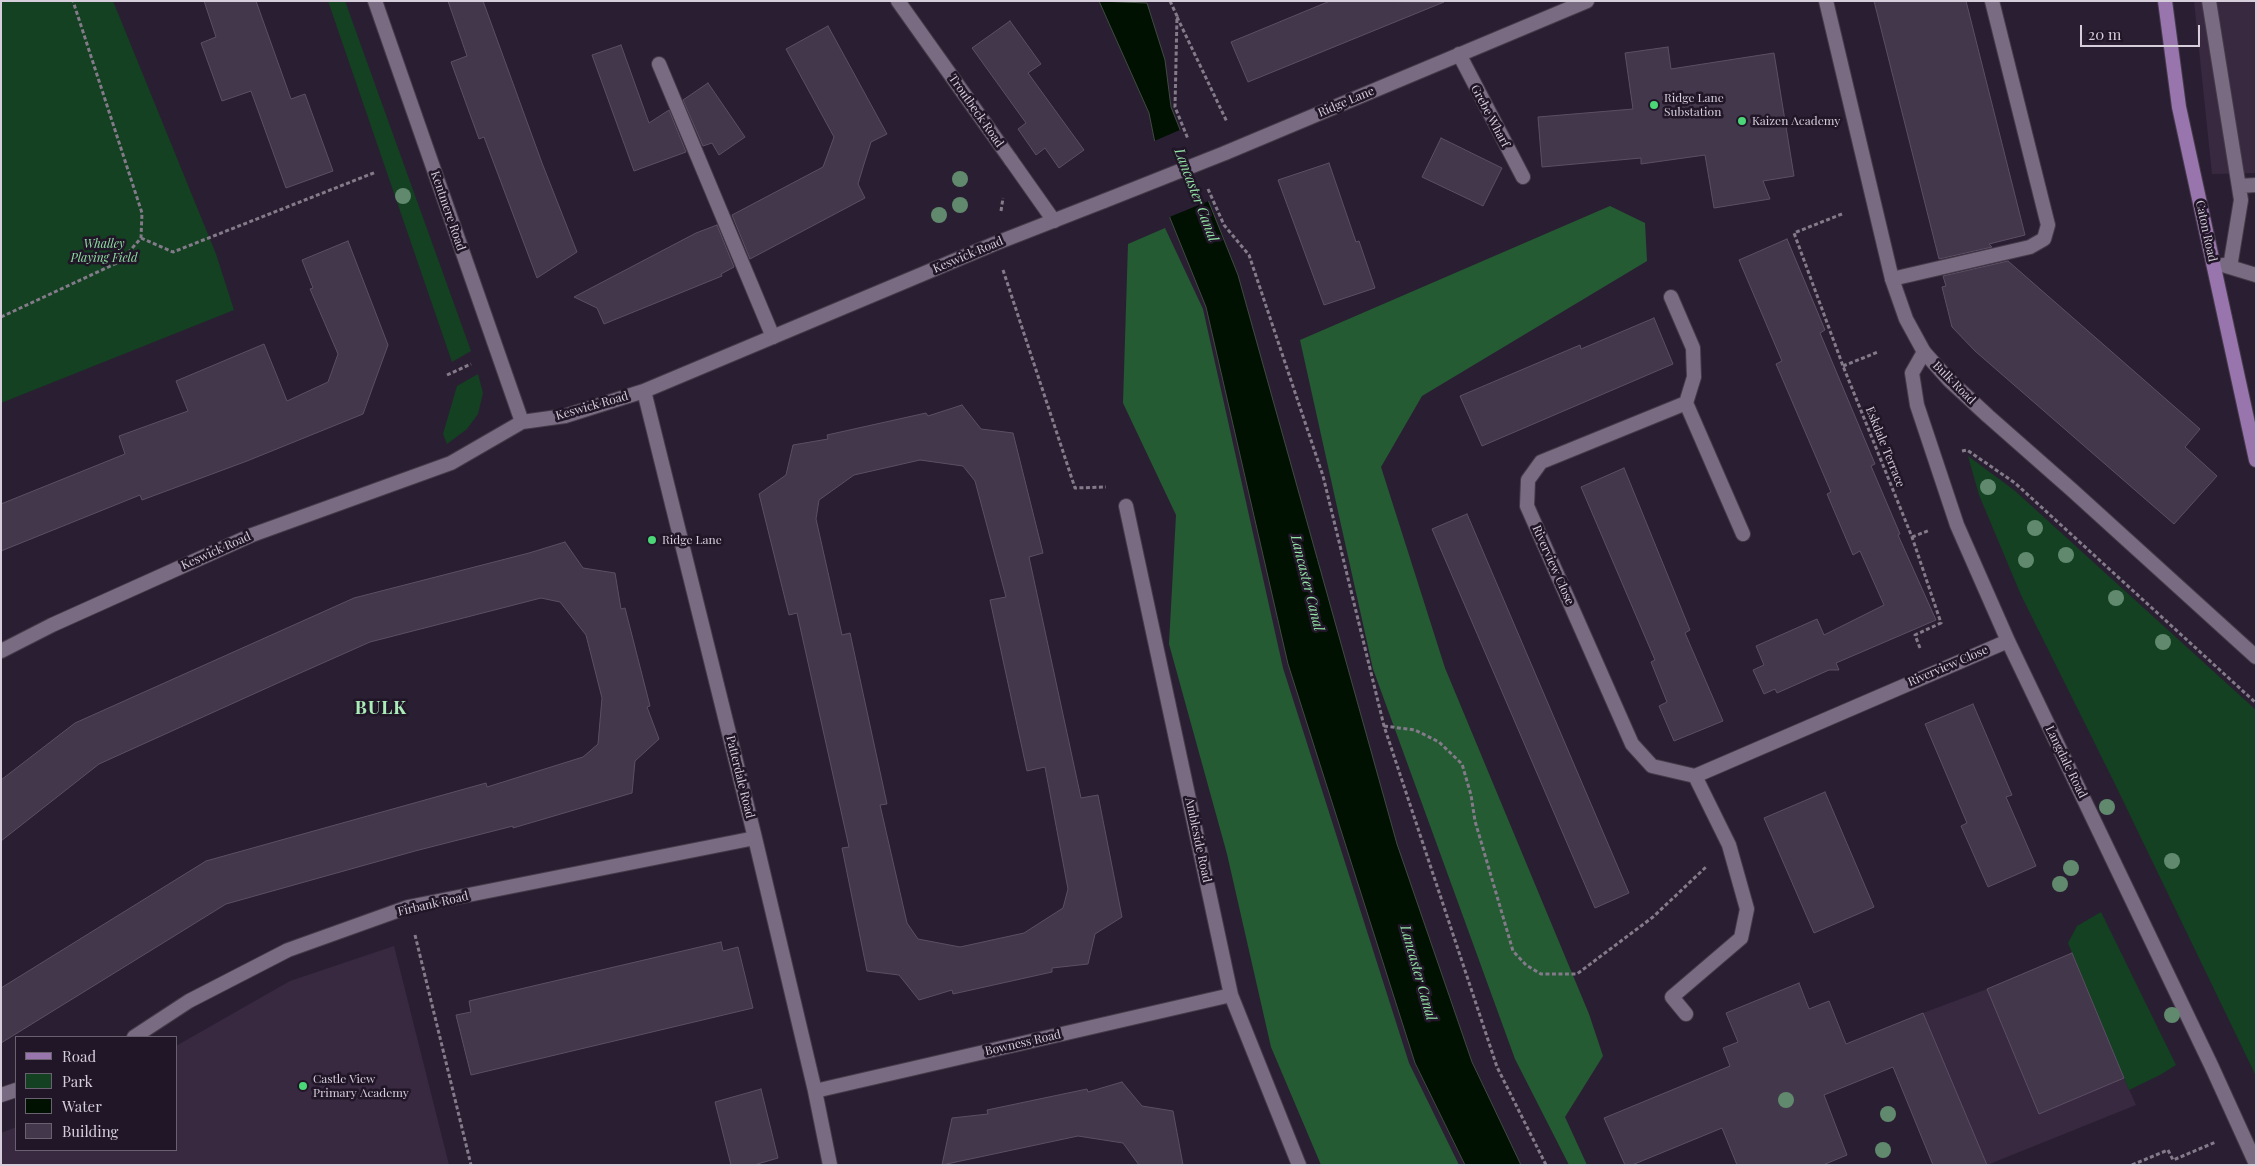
<!DOCTYPE html>
<style>
body{margin:0}
#map{position:relative;width:2257px;height:1166px;overflow:hidden;background:#2a1f32;font-family:"Playfair Display",serif}
canvas{display:block}
.frame{position:absolute;inset:0;border:2px solid #d6cedb;pointer-events:none}
.legend{position:absolute;left:15px;top:1036px;width:162px;height:115px;box-sizing:border-box;background:#211628;border:1px solid #696070;margin:0;padding:6px 9px;list-style:none;font-size:15px;color:#d6cedb}
.legend li{display:flex;align-items:center;gap:10px;height:25px}
.legend b{width:25px;border:1px solid #696070}
.scale{position:absolute;left:2080px;top:25px;width:120px;height:22px;box-sizing:border-box;border:2px solid #d6cedb;border-top:0;padding-left:6px;font-size:15px;line-height:18px;white-space:nowrap;color:#d6cedb;-webkit-text-stroke:4px #211628;paint-order:stroke}
</style>
<div id="map">
<canvas width="2257" height="1166"></canvas>
<div class="frame"></div>
<ul class="legend">
<li><b style="height:6px;background:#9875ad"></b>Road</li>
<li><b style="height:14px;background:#134121"></b>Park</li>
<li><b style="height:14px;background:#001101"></b>Water</li>
<li><b style="height:14px;background:#43374b"></b>Building</li>
</ul>
<div class="scale">20 m</div>
</div>
<script>
const ctx = document.querySelector('canvas').getContext('2d');
ctx.lineJoin = 'round';
function fillPath(path, color) {
  ctx.fillStyle = color;
  ctx.fill(path, 'evenodd');
}
function poly(rows) {
  const path = new Path2D();
  for (const r of rows) {
    path.moveTo(r[0], r[1]);
    for (let i = 2; i < r.length; i += 2) path.lineTo(r[i], r[i + 1]);
  }
  return path;
}
function trace(path, color, width, dash) {
  ctx.strokeStyle = color;
  ctx.lineWidth = width;
  ctx.lineCap = dash ? 'butt' : 'round';
  ctx.setLineDash(dash || []);
  ctx.stroke(path);
}
function label(font, color, halo, rows, align = 'center') {
  ctx.font = font + ' "Playfair Display",serif';
  ctx.lineWidth = 5;
  ctx.setLineDash([]);
  ctx.textBaseline = 'middle';
  ctx.strokeStyle = halo;
  ctx.fillStyle = color;
  for (const [text, x, y, turn = 0] of rows) {
    ctx.save();
    ctx.translate(x, y);
    ctx.rotate((+turn || 0) * Math.PI / 180);
    ctx.textAlign = isNaN(turn) ? turn : align;
    if (halo) ctx.strokeText(text, 0, 0);
    ctx.fillText(text, 0, 0);
    ctx.restore();
  }
}
fillPath(poly([
 [2194,1,2256,1,2256,173,2212,174],
 [394,946,449,1165,1,1165,1,1133,16,1127,16,1150,176,1150,176,1046,290,981],
 [1987,989,2039,1114,2124,1078,2136,1105,1987,1165,1923,1013]
]), '#382940');
fillPath(poly([
 [1,1,113,1,216,254,234,310,1,403],
 [328,1,345,1,471,351,452,362],
 [478,374,483,393,478,414,467,429,447,444,443,434,457,386],
 [1968,456,2014,490,2256,710,2256,1076,2114,782,2021,595,1979,495],
 [2101,912,2176,1065,2160,1075,2129,1090,2068,943,2077,926]
]), '#134121');
fillPath(poly([
 [1610,206,1645,223,1647,261,1422,396,1381,467,1445,668,1589,1014,1603,1056,1565,1117,1587,1165,1569,1165,1515,1059,1373,669,1300,340],
 [1165,228,1203,309,1283,668,1409,1063,1459,1165,1321,1165,1271,1047,1227,854,1169,644,1176,515,1123,403,1128,244]
]), '#245b33');
const water = poly([
 [1099,1,1147,3,1165,60,1171,107,1238,275,1397,844,1472,1062,1521,1165,1465,1165,1415,1063,1288,664,1206,307,1170,218,1149,113,1099,1]
]);
fillPath(water, '#001101');
trace(water, '#404a42', 1);
fillPath(poly([
 [1182,129,1211,200,1167,218,1152,142]
]), '#2a1f32');
const building = poly([
 [204,1,256,1,291,99,305,94,333,171,286,188,251,91,222,101,201,43,216,37,204,1],
 [448,1,483,1,542,163,577,252,537,278,484,137,479,139,451,62,467,56,448,1],
 [1330,1,1444,2,1248,82,1231,42,1330,1],
 [1874,1,1966,1,2025,235,1989,244,1992,247,1939,259,1874,1],
 [1010,21,1041,64,1028,73,1084,150,1059,168,1045,148,1036,155,1018,129,1026,123,972,48,1010,21],
 [828,26,887,134,871,142,864,164,858,184,865,198,750,259,732,215,823,167,834,137,786,49,828,26],
 [621,45,649,123,669,110,686,152,634,171,592,55,621,45],
 [1668,47,1671,69,1774,53,1794,176,1763,181,1770,199,1714,208,1705,155,1641,164,1641,158,1542,167,1538,117,1633,109,1625,53,1668,47],
 [708,83,745,137,719,155,712,143,703,146,683,100,708,83],
 [1441,138,1502,168,1483,206,1422,177,1441,138],
 [1329,163,1356,242,1359,241,1375,288,1324,305,1278,180,1329,163],
 [717,225,734,267,721,274,722,276,604,324,597,308,574,297,696,233,717,225],
 [1787,239,1825,330,1820,333,1875,464,1871,466,1900,534,1898,535,1936,620,1836,663,1839,670,1829,670,1777,693,1775,689,1764,694,1753,670,1764,665,1756,646,1817,619,1824,635,1884,605,1860,551,1853,555,1827,494,1831,492,1776,364,1782,361,1739,260,1787,239],
 [348,241,388,345,363,414,247,461,142,500,140,495,1,551,1,504,125,454,119,436,188,411,176,381,264,344,287,401,328,382,338,354,310,289,313,288,302,260,348,241],
 [2008,261,2200,429,2185,447,2217,476,2174,524,1975,351,1952,327,1942,287,1946,286,1943,276,2008,261],
 [1654,318,1673,364,1482,446,1460,396,1580,345,1581,349,1654,318],
 [962,405,981,429,1013,433,1043,553,1029,557,1081,798,1098,795,1122,917,1095,934,1088,964,1052,968,1052,972,953,994,952,990,919,1000,899,975,867,971,842,848,849,847,797,613,789,615,759,494,786,475,793,445,828,439,827,435,926,413,928,416,962,405],
 [920,460,963,466,975,481,1006,597,990,600,1027,771,1045,767,1068,889,1063,908,1024,933,960,947,918,939,907,923,880,805,887,804,850,633,842,635,816,519,819,500,854,475,920,460],
 [1624,468,1690,630,1685,633,1723,721,1674,741,1659,706,1667,702,1651,662,1655,660,1581,487,1624,468],
 [1467,514,1629,893,1595,908,1432,529,1467,514],
 [565,542,583,568,615,573,621,609,625,608,650,706,647,707,659,739,635,761,632,793,513,828,513,826,415,851,226,904,1,1043,1,988,206,861,486,783,487,787,583,757,598,744,602,698,586,635,560,602,541,598,370,642,280,682,99,764,1,841,1,780,75,723,354,598,529,553,565,542],
 [1973,704,2012,795,2006,797,2036,866,1988,887,1961,826,1967,823,1925,724,1973,704],
 [1825,792,1874,907,1814,933,1764,818,1825,792],
 [721,942,723,951,738,947,753,1008,471,1075,456,1015,471,1012,469,1001,721,942],
 [2072,953,2124,1078,2039,1114,1987,989,2072,953],
 [1799,983,1809,1009,1829,1001,1846,1044,1923,1013,1987,1165,1933,1165,1893,1067,1824,1095,1847,1155,1823,1165,1737,1165,1722,1128,1632,1165,1625,1165,1604,1118,1730,1066,1723,1048,1738,1042,1726,1013,1799,983],
 [1122,1082,1142,1106,1173,1111,1183,1165,1139,1165,1123,1143,1078,1136,942,1165,952,1118,988,1114,987,1110,1087,1089,1088,1092,1122,1082],
 [761,1089,778,1158,754,1165,731,1165,715,1102,761,1089]
]);
fillPath(building, '#43374b');
trace(building, '#5c4f65', 1);
const service = poly([
 [2209,1,2241,200,2230,267],
 [659,64,773,337],
 [2239,186,2256,185],
 [2223,265,2256,275],
 [1892,279,2030,247,2044,239,2048,225,1992,1]
]);
const pedestrian = poly([
 [1011,160,1054,221]
]);
const minor = poly([
 [375,1,522,422],
 [898,1,1011,160],
 [1459,54,1523,177],
 [1225,153,1587,1],
 [1671,297,1693,348,1694,377,1686,403,1743,534],
 [1924,352,1912,373,1917,405,1957,525,2008,641,2211,1065,2256,1164],
 [644,391,755,838,815,1091,830,1165],
 [1686,403,1541,462,1528,480,1527,506,1632,744,1652,766,1695,776,2008,641],
 [1126,506,1231,995,1299,1165],
 [1,651,52,625,252,535,451,463,522,422,565,416,644,391,994,244,1104,201],
 [1686,1014,1672,997,1741,938,1747,909,1729,845,1695,776],
 [134,1037,189,1001,288,950,408,907,755,838],
 [815,1091,1231,995],
 [1,1095,16,1090]
]);
const tertiary = poly([
 [1826,1,1892,279,1906,319,1924,352,1949,380,1988,416,2072,490,2256,657]
]);
const primary = poly([
 [2165,1,2179,107,2256,460]
]);
trace(service, '#463b4b', 16);
trace(pedestrian, '#463b4b', 16);
trace(minor, '#463b4b', 16);
trace(tertiary, '#463b4b', 16);
trace(primary, '#463b4b', 16);
trace(poly([
 [1170,1,1177,16,1175,107,1188,139],
 [1177,17,1227,122],
 [1208,189,1224,225,1249,255,1323,476,1384,726,1497,1067,1546,1165],
 [1001,211,1003,198],
 [1842,214,1794,233,1843,366,1912,537,1941,623,1915,635,1920,648],
 [141,238,173,252,376,172],
 [1003,270,1075,488,1106,487],
 [1,317,121,261,141,238,142,213,73,1],
 [1843,366,1878,352],
 [447,375,471,364],
 [1962,451,1967,450,2015,483,2256,703],
 [1912,537,1930,530],
 [1384,726,1415,730,1439,742,1462,764,1471,795,1475,821,1513,951,1526,965,1541,974,1577,974,1653,917,1706,867],
 [415,935,471,1165],
 [2132,1165,2168,1150,2173,1160,2216,1142]
]), '#837a8a', 3, [4, 2.5]);
trace(service, '#796c82', 14);
trace(pedestrian, '#796c82', 14);
trace(minor, '#796c82', 14);
trace(tertiary, '#796c82', 14);
trace(primary, '#9875ad', 14);
const minorBridge = poly([
 [1104,201,1225,153]
]);
trace(minorBridge, '#463b4b', 16, []);
trace(minorBridge, '#796c82', 14);
ctx.fillStyle = '#61896e';
for (const [x, y] of [
 [960,179],
 [403,196],
 [960,205],
 [939,215],
 [1988,487],
 [2035,528],
 [2066,555],
 [2026,560],
 [2116,598],
 [2163,642],
 [2107,807],
 [2172,861],
 [2071,868],
 [2060,884],
 [2172,1015],
 [1786,1100],
 [1888,1114],
 [1883,1150]
]) {
  ctx.beginPath();
  ctx.arc(x, y, 8, 0, 2 * Math.PI);
  ctx.fill();
}
for (const [x, y, r, color] of [
 [1654,105,5,"#4bd677"],
 [1742,121,5,"#4bd677"],
 [652,540,5,"#4bd677"],
 [303,1086,5,"#4bd677"]
]) {
  const dot = new Path2D();
  dot.arc(x, y, r, 0, 2 * Math.PI);
  ctx.fillStyle = color;
  ctx.fill(dot);
  trace(dot, '#211628', 2);
}
label('12px', '#d6cedb', '#211628', [
 ["Ridge Lane",1664,98],
 ["Substation",1664,112],
 ["Kaizen Academy",1752,121],
 ["Ridge Lane",662,540],
 ["Castle View",313,1079],
 ["Primary Academy",313,1093]
], 'left');
label('12px', '#d6cedb', '#211628', [
 ["Ridge Lane",1346,102,-23],
 ["Troutbeck Road",976,111,55],
 ["Grebe Wharf",1490,116,62],
 ["Kentmere Road",448,211,71],
 ["Caton Road",2206,231,78],
 ["Keswick Road",968,255,-23],
 ["Bulk Road",1954,383,45],
 ["Keswick Road",592,406,-16],
 ["Eskdale Terrace",1885,447,68],
 ["Keswick Road",216,551,-24],
 ["Riverview Close",1553,565,66],
 ["Riverview Close",1948,666,-23],
 ["Langdale Road",2066,762,64],
 ["Patterdale Road",740,777,76],
 ["Ambleside Road",1198,840,78],
 ["Firbank Road",433,904,-13],
 ["Bowness Road",1023,1043,-13]
]);
label('italic 12px', '#8edfa0', '#211628', [
 ["Whalley",104,244],
 ["Playing Field",104,258]
]);
label('italic 14px', '#94e4a5', '#211628', [
 ["Lancaster Canal",1196,195,69],
 ["Lancaster Canal",1307,583,76],
 ["Lancaster Canal",1418,973,74]
]);
ctx.letterSpacing = '1px';
label('bold 18px', '#aaedb8', '#211628', [
 ["BULK",381,708]
]);
ctx.letterSpacing = '0px';
</script>
